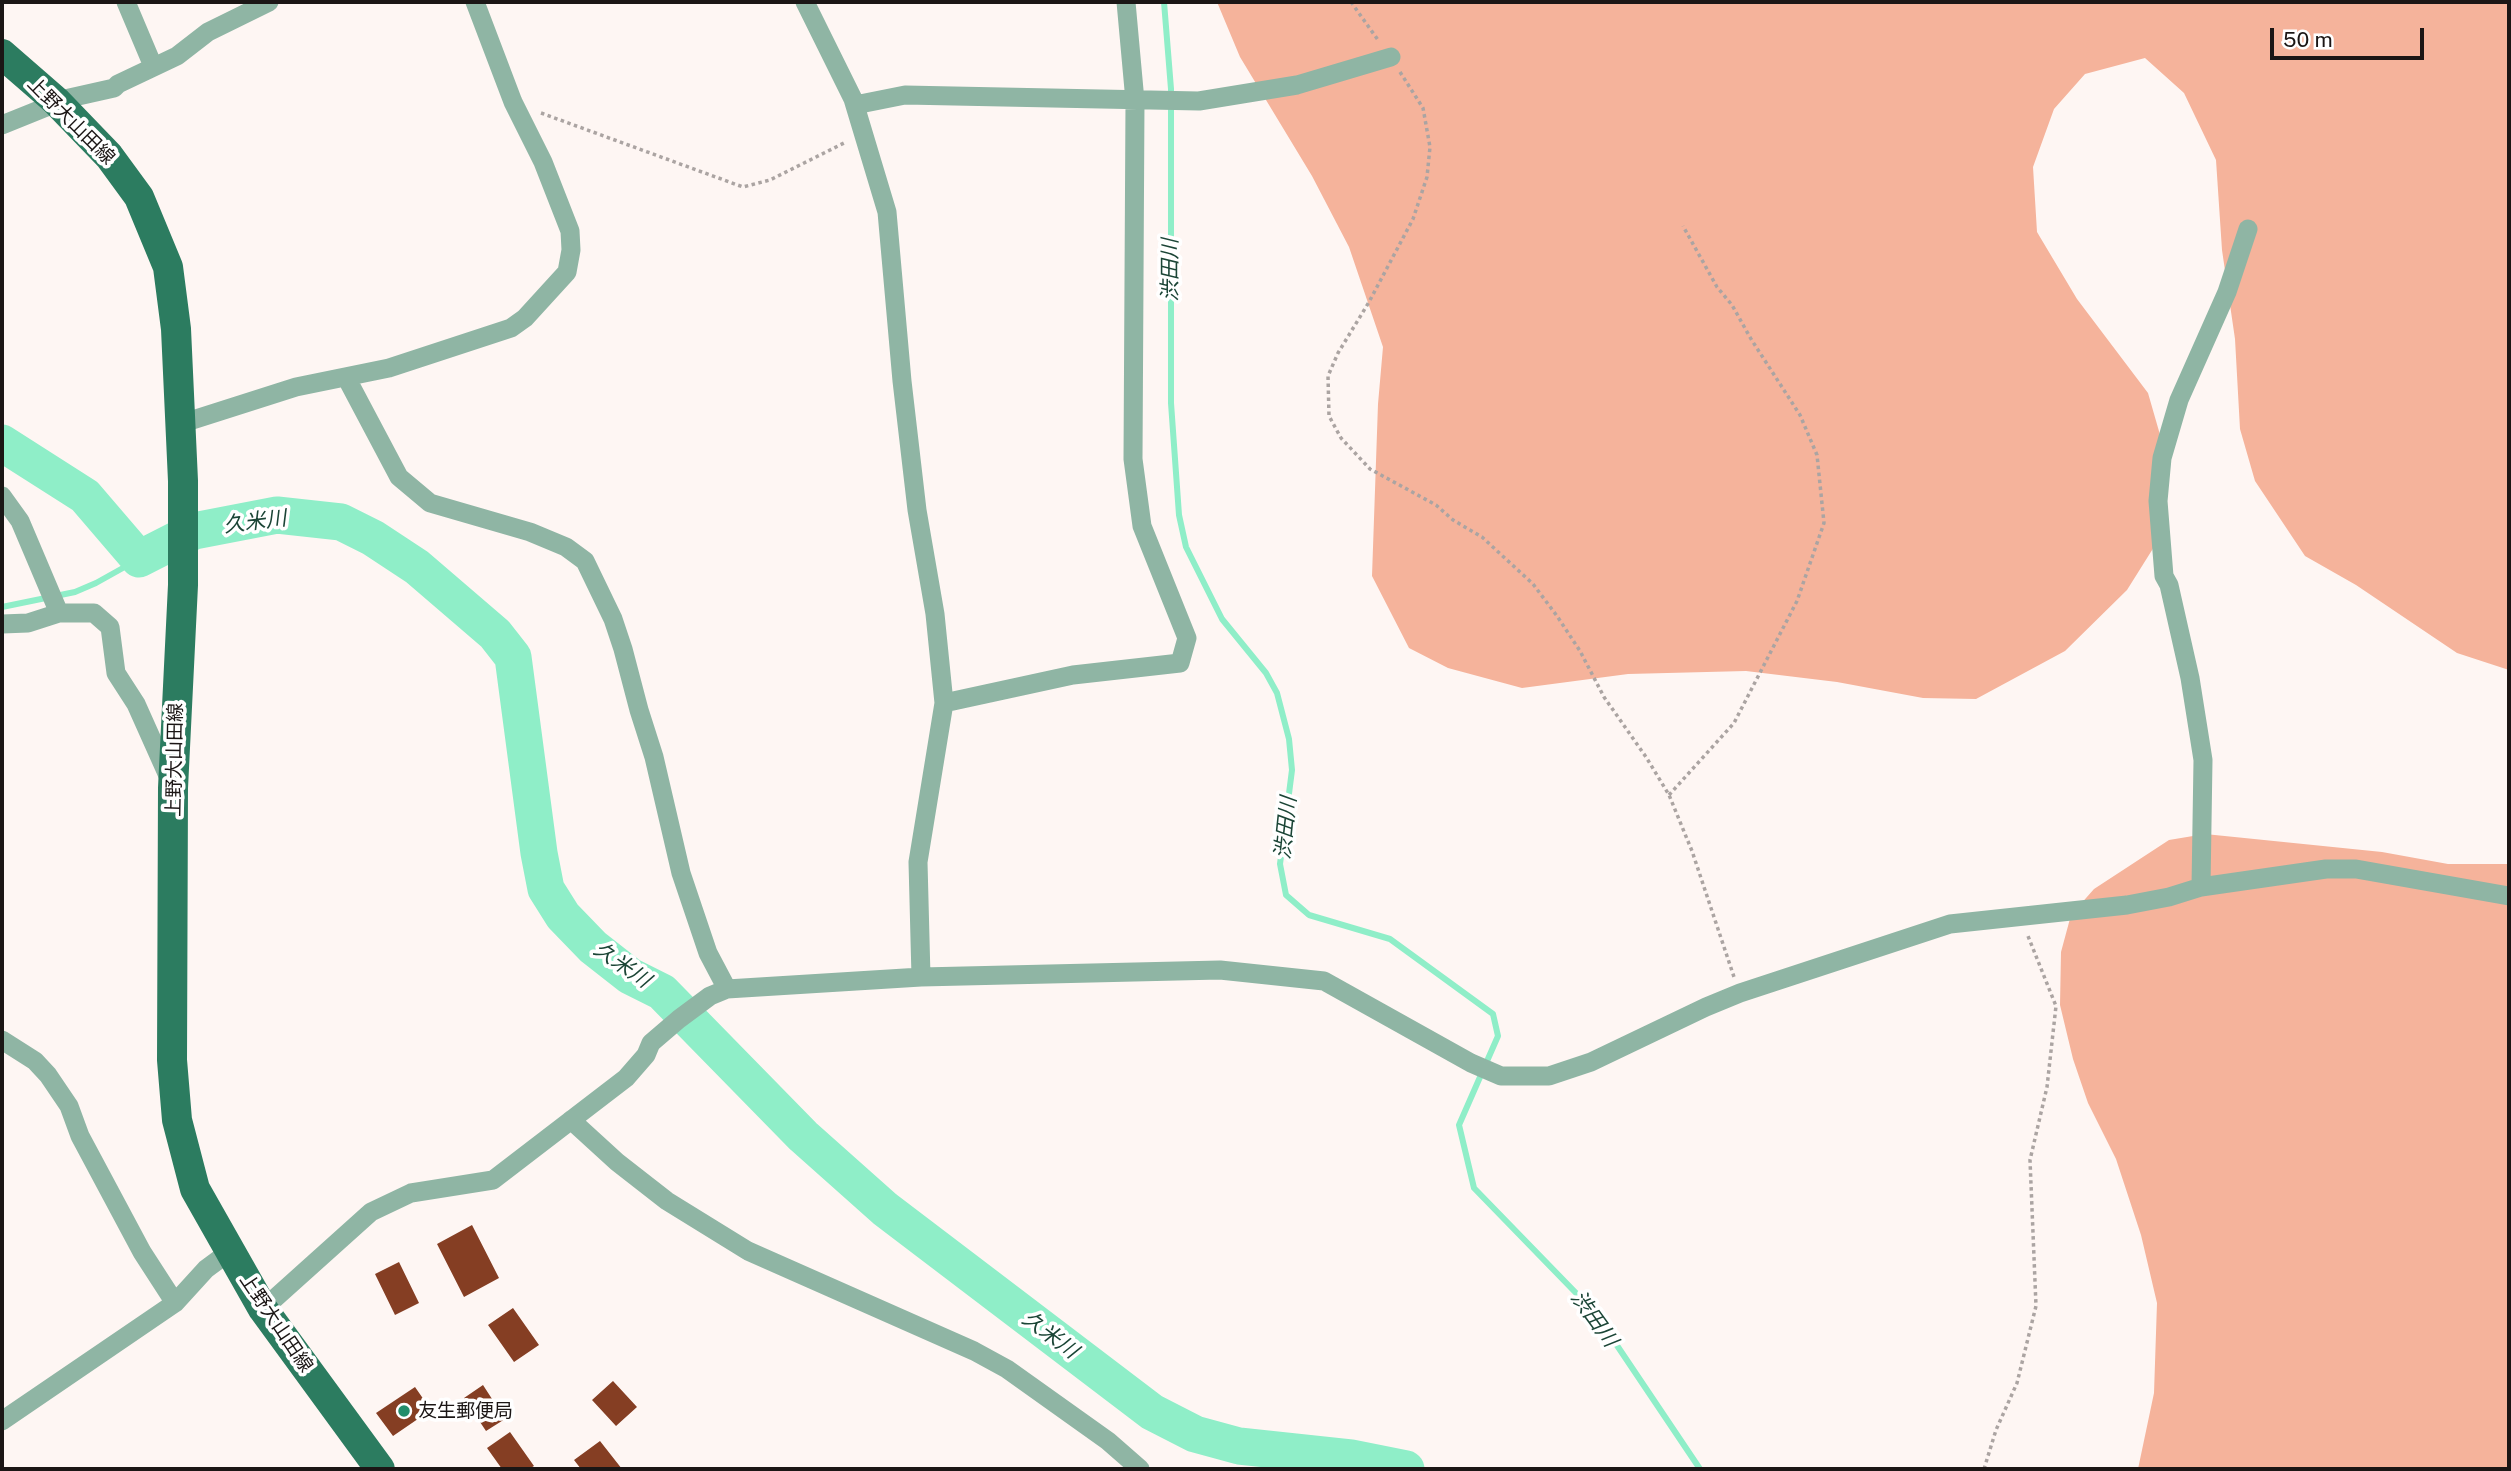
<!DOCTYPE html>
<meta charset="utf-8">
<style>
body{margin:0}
#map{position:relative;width:2511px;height:1471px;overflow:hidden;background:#fef6f3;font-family:"Public Sans",sans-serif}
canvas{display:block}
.frame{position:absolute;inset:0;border:4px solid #1b1615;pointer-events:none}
.scale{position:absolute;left:2270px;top:28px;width:154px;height:32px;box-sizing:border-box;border:4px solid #1b1615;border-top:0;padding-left:9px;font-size:21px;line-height:24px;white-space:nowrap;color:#1b1615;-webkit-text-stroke:5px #fff;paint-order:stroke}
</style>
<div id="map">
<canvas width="2511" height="1471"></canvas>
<div class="frame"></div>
<div class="scale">50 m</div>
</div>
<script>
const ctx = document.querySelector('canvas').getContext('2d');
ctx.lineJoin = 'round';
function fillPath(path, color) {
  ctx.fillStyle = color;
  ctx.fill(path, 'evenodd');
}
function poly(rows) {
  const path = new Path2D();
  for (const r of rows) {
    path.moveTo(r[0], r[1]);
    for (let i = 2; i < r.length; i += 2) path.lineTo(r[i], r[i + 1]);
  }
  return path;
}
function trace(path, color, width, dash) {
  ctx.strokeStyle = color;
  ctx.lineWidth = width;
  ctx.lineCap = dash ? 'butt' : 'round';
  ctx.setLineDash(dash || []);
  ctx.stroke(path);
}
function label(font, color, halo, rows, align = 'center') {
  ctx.font = font + ' "Public Sans","Noto Sans JP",sans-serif';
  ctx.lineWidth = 7;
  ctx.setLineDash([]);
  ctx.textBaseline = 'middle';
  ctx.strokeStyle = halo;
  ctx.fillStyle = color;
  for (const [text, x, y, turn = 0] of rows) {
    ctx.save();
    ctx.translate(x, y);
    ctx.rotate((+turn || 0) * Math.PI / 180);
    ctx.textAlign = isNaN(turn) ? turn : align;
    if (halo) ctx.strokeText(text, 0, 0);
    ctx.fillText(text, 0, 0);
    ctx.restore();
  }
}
fillPath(poly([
 [1217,2,2509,2,2509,670,2457,653,2356,585,2305,556,2255,481,2240,429,2235,339,2222,250,2216,160,2184,93,2145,58,2085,74,2054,109,2033,167,2037,232,2077,299,2148,393,2169,466,2164,531,2127,590,2065,651,1976,699,1923,698,1837,682,1746,671,1628,674,1522,688,1448,668,1409,648,1372,576,1378,404,1383,347,1349,247,1312,176,1240,57],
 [2205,834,2382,852,2448,864,2509,864,2509,1469,2138,1469,2154,1393,2157,1303,2141,1235,2116,1159,2088,1103,2073,1059,2060,1005,2061,952,2071,915,2094,889,2169,840]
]), '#f5b39b');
trace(poly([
 [1164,2,1171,89,1171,403,1179,515,1186,547,1222,619,1266,673,1277,693,1289,739,1292,770,1280,864,1286,895,1309,915,1390,939,1493,1014,1498,1036,1459,1125,1474,1188,1576,1293,1614,1341,1700,1469],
 [2,607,75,592,96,583,139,559]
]), '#8feec8', 6);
trace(poly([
 [2,443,85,496,139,559,194,531,277,515,341,522,373,538,417,567,495,634,513,657,539,853,546,889,563,916,593,947,630,976,662,992,803,1136,885,1209,1152,1412,1195,1434,1239,1446,1351,1458,1406,1469]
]), '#8feec8', 37);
fillPath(poly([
 [472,1225,499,1278,464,1297,437,1244],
 [399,1262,419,1303,395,1315,375,1274],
 [513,1308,539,1345,514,1362,488,1325],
 [613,1381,637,1407,616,1426,592,1400],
 [483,1385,505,1419,486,1431,464,1398],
 [415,1387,431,1410,393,1436,376,1413],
 [510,1432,534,1466,529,1469,502,1469,487,1448],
 [600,1441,622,1469,581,1469,574,1460]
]), '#853e23');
trace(poly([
 [1351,2,1378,40],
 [1400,72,1423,108,1430,147,1427,177,1413,219,1369,302,1338,353,1328,376,1329,416,1341,438,1370,469,1436,505,1453,520,1482,537,1533,584,1557,616,1580,651,1604,697,1646,757,1669,795,1692,851,1734,977],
 [541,113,743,187,770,180,846,142],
 [1669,795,1734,723,1797,601,1824,523,1817,455,1800,415,1751,339,1732,305,1717,287,1683,226],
 [1984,1469,1996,1430,2017,1383,2036,1306,2030,1160,2047,1087,2056,1006,2028,936]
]), '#aba4a2', 3.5, [3.5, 3.5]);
trace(poly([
 [126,2,153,66],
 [805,2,853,99,887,212,902,381,917,510,935,614,944,703,918,862,921,977],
 [855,105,905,95,1199,101,1297,85,1391,57],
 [2,125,49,106,56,101,114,88,118,84,177,56,208,32,269,2],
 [346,377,399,477,430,503,530,532,566,547,585,561,613,619,623,649,639,710,654,757,681,873,708,953,727,989],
 [180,424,296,387,389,368,511,328,525,318,567,272,571,250,570,231,543,162,513,102,475,2],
 [2,496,20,521,59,613],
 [2,624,28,623,59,613,94,613,110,627,116,673,136,704,170,780],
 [944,703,1073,675,1180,663,1187,638,1142,526,1133,459,1135,101,1126,2],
 [2201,887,2203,760,2190,678,2169,585,2164,576,2158,501,2162,458,2179,400,2227,292,2248,229],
 [2,1040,35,1061,48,1075,69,1106,80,1136,142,1252,175,1303],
 [571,1120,617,1162,667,1201,748,1251,974,1351,1007,1369,1108,1441,1140,1469],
 [263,1309,371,1212,411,1193,493,1180,626,1078,646,1055,651,1043,679,1019,710,996,727,989,921,977,1220,970,1324,981,1471,1063,1501,1076,1549,1076,1591,1062,1706,1007,1740,993,1950,924,2127,905,2169,897,2201,887,2326,869,2356,869,2509,896],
 [2,1421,175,1303,206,1269,229,1252]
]), '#8fb5a4', 19);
trace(poly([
 [2,54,56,101,109,156,139,197,168,267,176,329,183,481,183,585,173,788,172,1060,177,1120,195,1189,263,1309,380,1469]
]), '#2c7c60', 30);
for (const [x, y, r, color] of [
 [404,1411,7,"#228d6b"]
]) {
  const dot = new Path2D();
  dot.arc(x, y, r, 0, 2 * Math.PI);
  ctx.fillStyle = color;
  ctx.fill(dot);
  trace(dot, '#fff', 2.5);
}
label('19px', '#1b1615', '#fff', [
 ["上野大山田線",71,121,45],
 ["上野大山田線",175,760,-89],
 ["上野大山田線",276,1323,56]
]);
label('19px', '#1b1615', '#fff', [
 ["友生郵便局",418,1411]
], 'left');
label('italic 21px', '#1b4536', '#fff', [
 ["渋田川",1171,270,-90],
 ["久米川",255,522,-7],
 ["渋田川",1286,828,-84],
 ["久米川",622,965,35],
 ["渋田川",1594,1319,54],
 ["久米川",1050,1335,37]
]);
</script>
